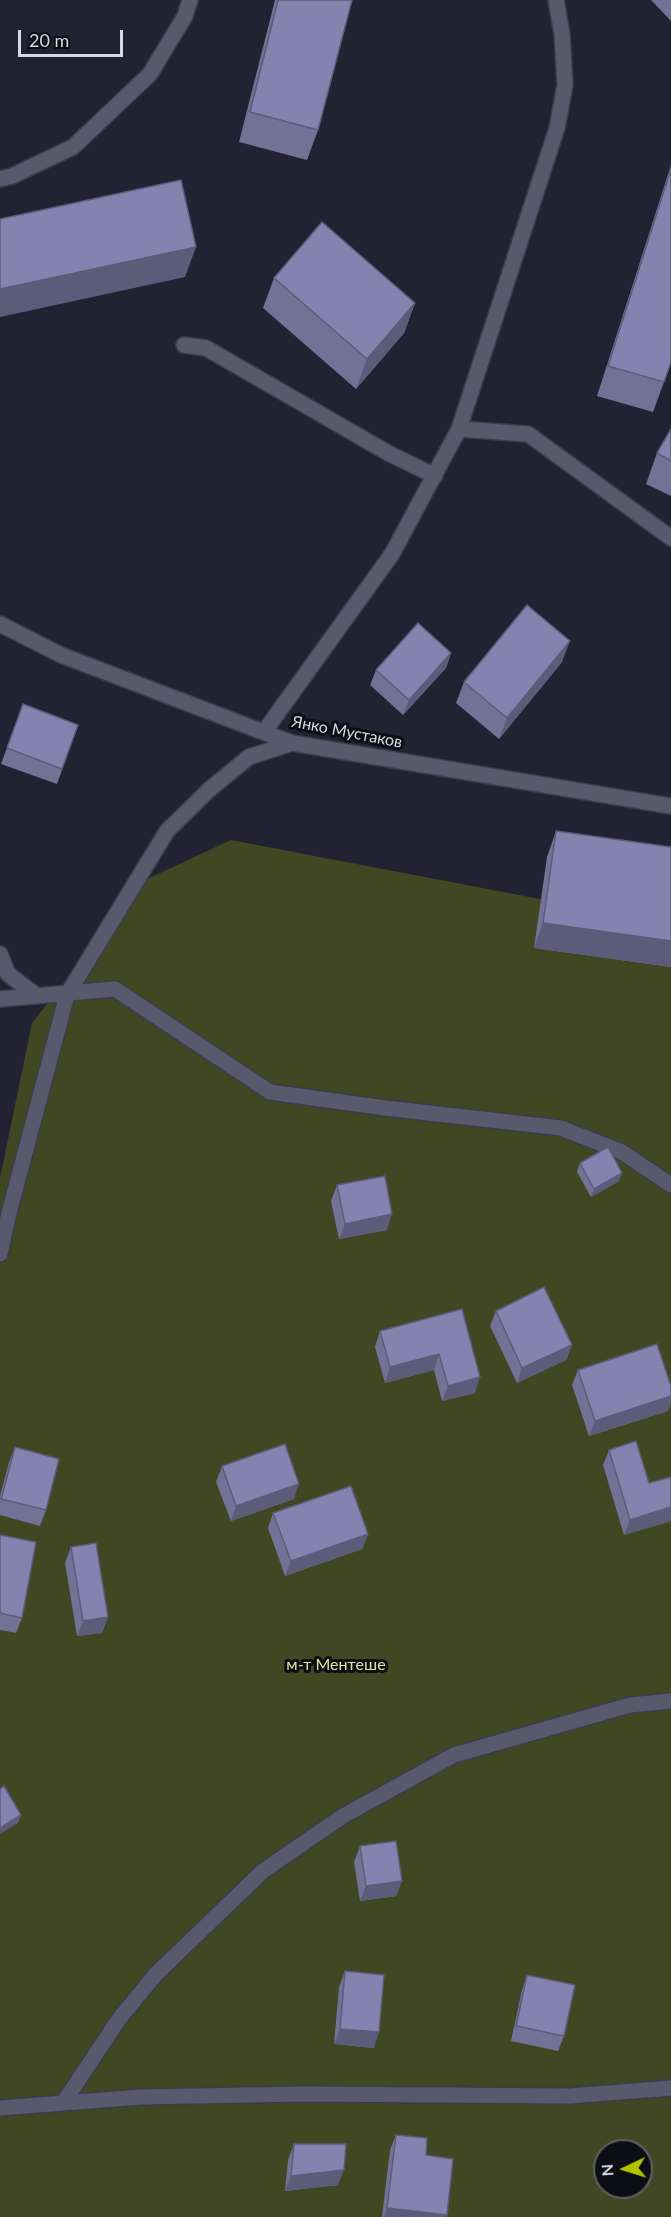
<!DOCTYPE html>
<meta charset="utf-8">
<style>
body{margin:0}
#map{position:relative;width:671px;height:2217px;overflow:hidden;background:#232233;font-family:Lato,sans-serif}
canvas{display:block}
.north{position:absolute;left:593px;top:2139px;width:60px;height:60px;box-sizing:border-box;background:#0d0d14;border:2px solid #5f5f68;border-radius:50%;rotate:266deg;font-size:16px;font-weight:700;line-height:24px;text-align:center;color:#d9d9e5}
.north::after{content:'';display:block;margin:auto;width:21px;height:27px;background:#b1c500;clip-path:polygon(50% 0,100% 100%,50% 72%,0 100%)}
.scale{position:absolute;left:18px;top:30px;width:105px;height:27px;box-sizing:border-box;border:3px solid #d9d9e5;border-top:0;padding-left:8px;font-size:18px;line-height:21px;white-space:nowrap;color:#d9d9e5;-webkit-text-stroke:4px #0d0d14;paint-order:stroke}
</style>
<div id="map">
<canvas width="671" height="2217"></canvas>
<div class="north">N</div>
<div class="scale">20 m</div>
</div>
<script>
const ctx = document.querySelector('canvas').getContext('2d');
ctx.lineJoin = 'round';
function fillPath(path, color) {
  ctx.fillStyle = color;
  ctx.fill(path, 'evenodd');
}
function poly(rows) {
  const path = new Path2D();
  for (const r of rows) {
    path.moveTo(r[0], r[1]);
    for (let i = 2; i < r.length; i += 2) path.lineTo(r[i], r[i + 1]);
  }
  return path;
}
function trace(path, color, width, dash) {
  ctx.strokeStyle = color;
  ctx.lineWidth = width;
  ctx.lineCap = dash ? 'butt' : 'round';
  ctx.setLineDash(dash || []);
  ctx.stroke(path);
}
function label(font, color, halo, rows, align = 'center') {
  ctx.font = font + ' Lato,sans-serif';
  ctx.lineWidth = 6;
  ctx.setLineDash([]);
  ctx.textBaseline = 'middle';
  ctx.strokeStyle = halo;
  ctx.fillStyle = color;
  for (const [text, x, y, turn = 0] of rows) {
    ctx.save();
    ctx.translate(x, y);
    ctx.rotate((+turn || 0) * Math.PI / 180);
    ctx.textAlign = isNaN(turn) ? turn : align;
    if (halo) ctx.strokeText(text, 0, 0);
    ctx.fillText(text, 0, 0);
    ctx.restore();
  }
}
fillPath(poly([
 [231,840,671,924,671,2217,0,2217,0,1178,32,1023,145,880],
 [605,2151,641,2151,641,2187,605,2187]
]), '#414723');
const minor = poly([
 [0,179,12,176,73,147,150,74,185,16,190,0],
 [184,345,206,348,388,453,435,476],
 [459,429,528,434,671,538],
 [0,624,61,655,292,743,671,806],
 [264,732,392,554,459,429,557,128,565,85,562,34,556,0],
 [0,954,8,974,37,996],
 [0,999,115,989,270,1092,385,1108,561,1128,622,1152,671,1185],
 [0,1254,9,1213,67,995,167,831,210,789,249,757,292,743],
 [64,2102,119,2019,156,1974,263,1871,343,1816,454,1755,630,1705,671,1701],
 [0,2108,140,2097,303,2094,570,2096,671,2088]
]);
trace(minor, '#3d3c4b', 18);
trace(minor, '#59596d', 15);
fillPath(poly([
 [275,0,352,0,318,130,307,160,239,142],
 [651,0,671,0,671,21],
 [671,165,671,363,653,412,597,396],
 [274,278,415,303,404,333,356,389,263,308],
 [671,429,671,496,646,484,657,453],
 [451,653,446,668,403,715,370,685,376,670],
 [562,662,499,739,456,703,464,682],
 [23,704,78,725,57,784,1,764],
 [556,831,671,847,671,967,534,948,547,857],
 [580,1163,619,1181,591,1197,577,1172],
 [337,1185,387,1230,339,1239,331,1201],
 [462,1309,475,1393,442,1401,434,1370,385,1383,375,1347,380,1331],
 [496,1311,572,1345,566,1360,517,1383,490,1326],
 [578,1370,668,1411,589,1436,572,1385],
 [15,1447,46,1510,40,1526,0,1515,0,1496,9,1462],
 [609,1450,649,1483,671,1477,671,1521,624,1535,603,1465],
 [222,1466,294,1499,231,1521,216,1482],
 [273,1513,368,1534,362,1549,285,1576,268,1528],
 [0,1535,22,1618,16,1633,0,1630],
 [71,1547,108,1617,102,1633,77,1636,65,1563],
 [360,1846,402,1881,396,1896,360,1901,354,1862],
 [345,1971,374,2048,334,2044,339,1987],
 [527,1975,564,2036,558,2051,511,2041,522,1990],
 [396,2135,426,2155,447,2215,446,2217,382,2217,390,2150],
 [294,2144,338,2185,285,2191,288,2160]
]), '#727196');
fillPath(poly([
 [196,247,185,277,0,317,0,289],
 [415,303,404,333,356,389,367,359],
 [570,641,562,662,499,739,507,718],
 [451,653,446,668,403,715,409,700],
 [543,923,671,941,671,967,534,948],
 [622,1173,619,1181,591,1197,594,1189],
 [392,1214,387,1230,339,1239,345,1224],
 [572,1345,566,1360,517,1383,522,1368],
 [439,1354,434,1370,385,1383,390,1367],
 [480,1377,475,1393,442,1401,448,1386],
 [671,1396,671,1403,668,1411,589,1436,595,1421],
 [299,1484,294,1499,231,1521,236,1506],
 [671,1507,671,1521,624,1535,630,1520],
 [368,1534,362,1549,285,1576,291,1561],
 [108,1617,102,1633,77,1636,83,1621],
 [21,1815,18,1823,0,1834,0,1828],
 [402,1881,396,1896,360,1901,366,1886],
 [340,2029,379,2032,374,2048,334,2044],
 [344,2170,338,2185,285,2191,291,2176],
 [387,2208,447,2215,446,2217,384,2217]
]), '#5c5c7a');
const building = poly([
 [278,0,352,0,318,130,250,112,278,0],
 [671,169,671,362,664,382,608,366,671,169],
 [181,180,196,247,0,289,0,219,181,180],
 [322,222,415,303,367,359,274,278,322,222],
 [671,429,671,461,657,453,671,429],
 [527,605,570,641,507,718,464,682,527,605],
 [418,623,451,653,409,700,376,670,418,623],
 [23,704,78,725,62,769,7,748,23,704],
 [556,831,671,847,671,941,543,923,556,831],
 [608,1147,622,1173,594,1189,580,1163,608,1147],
 [385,1176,392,1214,345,1224,337,1185,385,1176],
 [544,1287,572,1345,522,1368,496,1311,544,1287],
 [462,1309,480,1377,448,1386,439,1354,390,1367,380,1331,462,1309],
 [657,1344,671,1386,671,1396,595,1421,578,1370,657,1344],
 [636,1441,649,1483,671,1477,671,1507,630,1520,609,1450,636,1441],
 [285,1444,299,1484,236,1506,222,1466,285,1444],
 [15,1447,59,1459,46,1510,1,1499,15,1447],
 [351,1486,368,1534,291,1561,273,1513,351,1486],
 [0,1535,36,1542,22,1618,0,1613,0,1535],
 [96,1543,108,1617,83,1621,71,1547,96,1543],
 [4,1786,21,1815,0,1828,0,1789,4,1786],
 [396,1841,402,1881,366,1886,360,1846,396,1841],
 [345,1971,384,1975,379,2032,340,2029,345,1971],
 [527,1975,575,1985,564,2036,516,2026,527,1975],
 [396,2135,427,2138,426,2155,453,2159,447,2215,387,2208,396,2135],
 [294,2144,346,2144,344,2170,291,2176,294,2144]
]);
fillPath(building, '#8483af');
trace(building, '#5c5c7a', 1.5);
label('16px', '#d9d9e5', '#0d0d14', [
 ["Янко Мустаков",347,732,11]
]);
label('16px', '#d9e69d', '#0d0d14', [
 ["м-т Ментeше",336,1665]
]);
</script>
